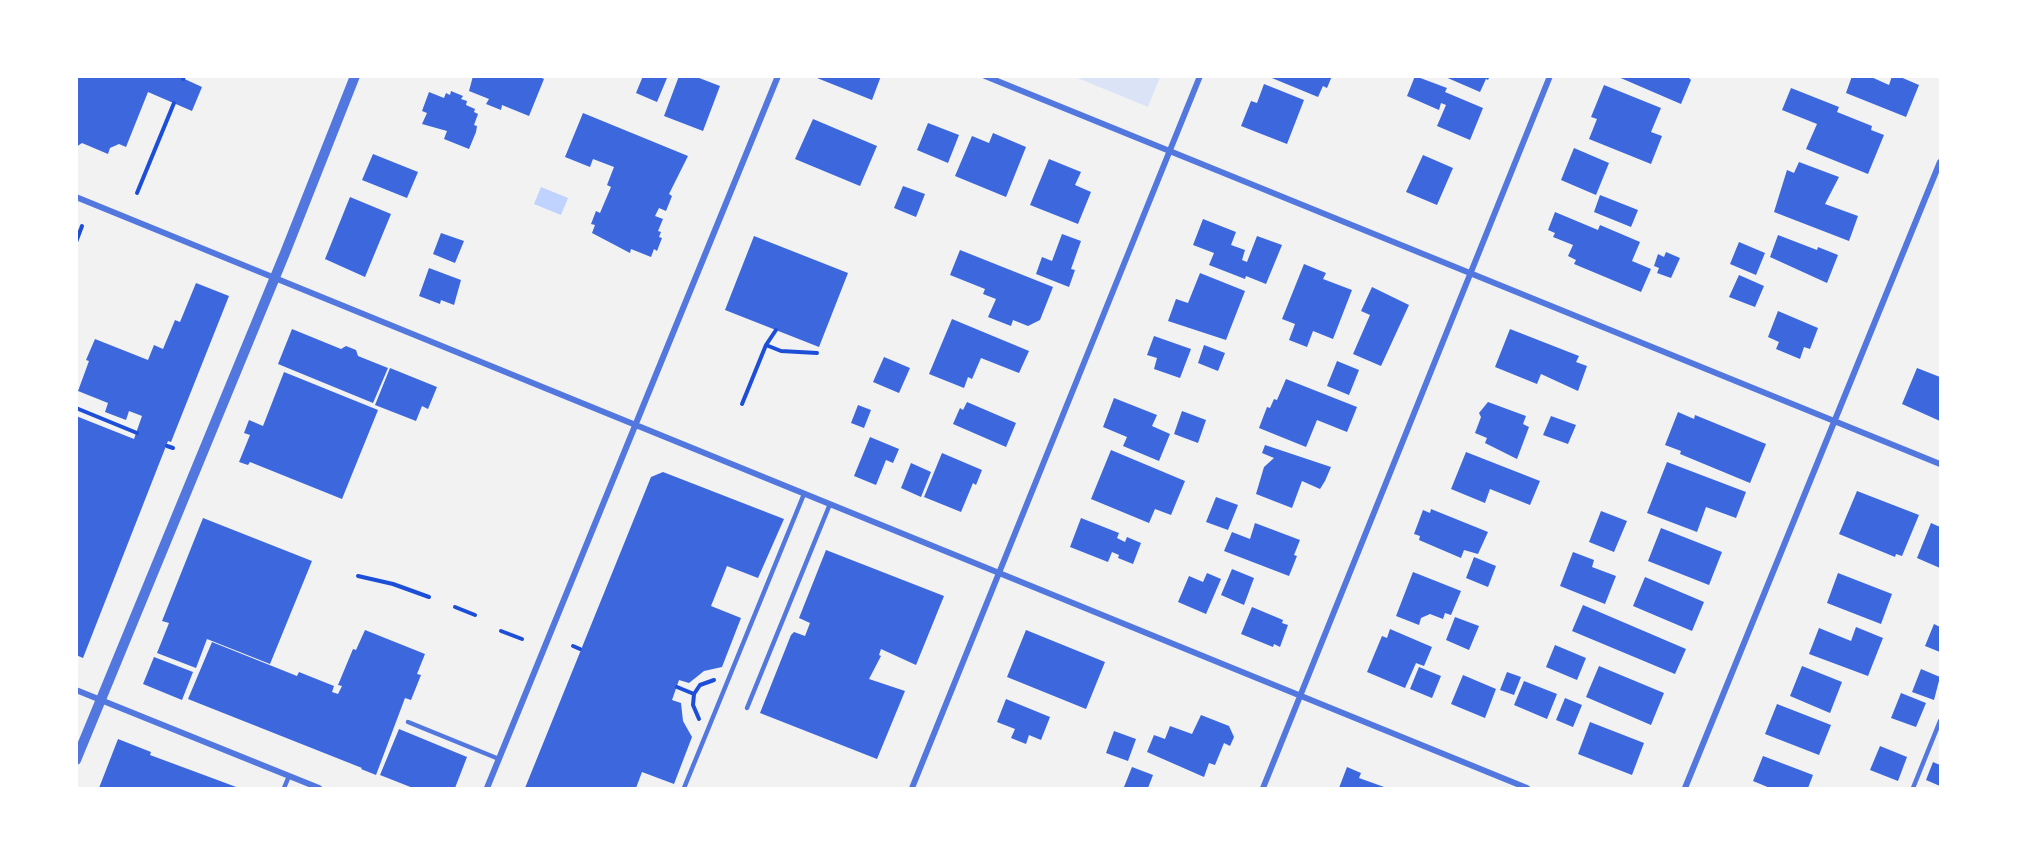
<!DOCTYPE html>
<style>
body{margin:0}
#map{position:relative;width:2017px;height:865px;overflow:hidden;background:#f2f2f2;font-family:Arial,sans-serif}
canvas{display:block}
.frame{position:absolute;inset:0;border:78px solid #fff;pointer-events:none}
</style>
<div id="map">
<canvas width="2017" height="865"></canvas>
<div class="frame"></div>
</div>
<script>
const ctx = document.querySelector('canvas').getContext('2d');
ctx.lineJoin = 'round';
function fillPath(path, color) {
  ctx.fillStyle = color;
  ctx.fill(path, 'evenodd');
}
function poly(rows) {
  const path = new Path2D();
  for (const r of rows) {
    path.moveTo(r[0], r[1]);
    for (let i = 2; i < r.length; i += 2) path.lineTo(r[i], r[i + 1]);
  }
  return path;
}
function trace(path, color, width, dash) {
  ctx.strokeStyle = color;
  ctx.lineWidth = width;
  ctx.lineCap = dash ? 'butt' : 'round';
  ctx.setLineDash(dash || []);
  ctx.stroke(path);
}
fillPath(poly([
 [1075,77,1160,76,1160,77,1148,107]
]), '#dbe4f7');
fillPath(poly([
 [541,187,568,198,561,215,534,204]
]), '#bfd3fe');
fillPath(poly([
 [76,76,178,76,202,87,192,111,148,92,126,147,119,144,110,148,108,154,82,143,76,147],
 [473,76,538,76,544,79,529,116,502,105,501,110,486,104,489,99,469,91],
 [643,76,667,78,657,102,636,93],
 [679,76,694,76,720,86,703,131,664,116],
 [812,76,881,76,872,100],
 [1267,76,1332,76,1327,88,1323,86,1318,97],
 [1415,76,1447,88,1445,92,1483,108,1470,140,1437,126,1446,105,1441,103,1439,110,1407,96],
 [1443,76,1490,76,1488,80,1486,79,1480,92],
 [1616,76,1687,76,1691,80,1681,104],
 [1852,76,1869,76,1889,85,1892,76,1898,76,1919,85,1906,117,1846,93],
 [1264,84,1304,100,1287,144,1241,126,1251,101,1257,103],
 [1604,85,1661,108,1651,132,1662,136,1651,164,1589,139,1597,119,1591,117],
 [1791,88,1839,107,1837,112,1872,126,1871,130,1884,135,1868,174,1806,149,1817,124,1782,110],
 [451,91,463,96,461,99,467,101,466,105,475,109,474,112,478,114,474,125,477,126,476,132,469,149,444,139,447,131,422,124,427,113,422,111,429,92,444,98,446,93,450,95],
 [583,113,688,156,669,194,672,196,666,211,659,208,655,216,663,219,658,231,661,232,659,237,662,238,657,251,654,249,651,257,631,249,630,253,592,233,595,225,591,224,596,211,600,213,611,187,607,185,614,167,593,159,590,167,565,157],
 [813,119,877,146,860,186,795,159],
 [928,123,959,135,948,163,917,150],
 [993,133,1026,147,1006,197,955,176,972,136,989,143],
 [1574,148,1609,163,1596,195,1561,180],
 [373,154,418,172,407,198,362,180],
 [1423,155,1453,168,1437,205,1406,192],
 [1049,159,1081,172,1075,185,1091,192,1078,224,1030,205],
 [1799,162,1839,177,1825,204,1858,216,1849,241,1774,212,1787,170,1794,173],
 [903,186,925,194,916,217,894,208],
 [1600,195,1638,210,1631,227,1594,212],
 [350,197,391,214,365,277,325,259],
 [1555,212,1598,230,1600,225,1640,242,1632,261,1651,269,1641,292,1574,264,1576,260,1568,256,1573,245,1553,237,1555,233,1548,230],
 [1203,219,1236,232,1231,245,1245,250,1242,260,1247,262,1257,236,1282,245,1266,284,1246,276,1245,279,1209,265,1214,253,1193,245],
 [441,233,464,241,455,263,433,254],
 [1062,234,1081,241,1071,269,1075,270,1069,287,1036,274,1042,257,1052,261],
 [1778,235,1817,250,1818,247,1838,255,1827,283,1770,257],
 [754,236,848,273,819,347,725,310],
 [1739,242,1765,253,1756,275,1730,264],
 [960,250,1053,287,1040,320,1028,326,1013,320,1011,326,988,317,996,299,983,294,985,289,950,275],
 [1666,252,1680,258,1671,278,1657,273,1659,268,1654,266,1658,254,1664,257],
 [1304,264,1326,273,1323,279,1352,290,1333,339,1313,331,1307,347,1289,340,1295,324,1282,319],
 [429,268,461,280,454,305,441,300,440,304,419,296],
 [1200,273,1245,291,1226,340,1168,321,1176,299,1188,303],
 [1739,275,1764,286,1755,307,1729,297],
 [196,283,229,296,171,442,168,441,83,658,76,655,76,416,134,439,142,416,129,411,126,420,105,412,108,403,78,391,89,361,86,360,95,339,148,360,154,345,163,349,175,320,180,322],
 [1372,287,1409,305,1381,366,1353,354,1370,315,1361,311],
 [1778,311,1818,328,1810,349,1804,347,1800,359,1776,349,1779,342,1768,337],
 [952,319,1029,351,1019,373,981,358,972,379,968,377,964,388,929,374],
 [292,329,341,349,346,346,356,350,358,356,388,368,373,403,278,364],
 [1510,329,1579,356,1576,362,1587,366,1578,391,1541,374,1537,384,1495,367],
 [1154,336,1191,349,1180,378,1154,369,1157,358,1147,355],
 [1204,345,1225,353,1218,371,1198,363],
 [884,357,910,368,899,393,873,382],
 [1337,361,1359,370,1349,395,1327,386],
 [390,368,437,387,428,409,422,406,416,421,375,405],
 [1917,368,1940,377,1940,421,1902,404],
 [284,372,378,410,342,499,250,462,248,465,239,462,250,435,244,433,249,420,263,426],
 [1286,379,1357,407,1347,432,1317,420,1306,447,1259,428,1267,407,1270,408,1274,399,1277,400],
 [1114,398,1157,415,1152,426,1170,434,1159,461,1123,446,1127,437,1103,427],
 [967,402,1016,423,1006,447,953,424,960,408,963,410],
 [1488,402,1526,416,1523,424,1529,427,1517,459,1485,443,1487,438,1475,433,1481,417,1479,413],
 [858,405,871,410,864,428,851,423],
 [1182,411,1206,420,1198,443,1174,434],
 [1678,412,1694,419,1695,415,1766,444,1750,483,1680,454,1681,451,1665,445],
 [1551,416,1576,425,1568,444,1543,435],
 [870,437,899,449,893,463,886,460,876,485,854,476],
 [1265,445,1331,467,1325,481,1320,489,1302,481,1292,508,1256,494,1264,467,1274,458,1262,453],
 [1111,450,1185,481,1171,515,1155,509,1149,523,1091,499],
 [1466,452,1540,481,1530,505,1490,489,1485,503,1451,489],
 [942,453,982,470,976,485,973,483,961,512,924,497],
 [1667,462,1746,492,1736,518,1706,507,1697,532,1647,513],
 [911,463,931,472,921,497,901,488],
 [663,472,784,519,758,578,727,566,711,606,741,618,722,667,704,671,689,683,679,680,672,700,681,703,683,721,692,737,674,784,642,772,636,788,525,788,651,477],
 [1857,491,1919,515,1902,556,1896,554,1895,557,1839,534],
 [1216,497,1238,505,1228,530,1206,522],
 [1431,509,1488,532,1478,554,1464,550,1461,558,1419,540,1420,536,1414,534,1423,510,1430,513],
 [1601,511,1627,521,1614,552,1589,542],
 [203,518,312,561,270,664,207,639,196,668,157,653,169,623,162,621],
 [1081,518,1119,533,1117,538,1125,542,1127,537,1141,543,1133,564,1118,558,1119,555,1112,552,1108,562,1070,547],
 [1255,523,1300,540,1294,555,1297,556,1289,576,1224,551,1232,532,1250,539],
 [1931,523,1940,527,1940,568,1917,558],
 [1661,528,1722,552,1709,585,1648,561],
 [826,550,944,596,916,665,881,649,879,655,881,656,869,679,905,691,877,759,760,713,791,635,794,632,805,636,810,623,799,618],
 [1573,552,1594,560,1592,567,1616,576,1605,604,1560,586],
 [1474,557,1496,566,1488,587,1466,578],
 [1232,569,1254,578,1244,605,1221,595],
 [1413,572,1461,591,1451,615,1445,613,1443,619,1430,614,1421,618,1419,625,1396,616],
 [1207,573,1221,579,1206,614,1178,602,1189,576,1203,582],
 [1838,573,1892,594,1881,624,1827,603],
 [1645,577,1704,602,1692,631,1633,606],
 [1583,605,1686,649,1675,674,1572,631],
 [1252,607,1283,620,1282,623,1288,625,1280,647,1274,644,1273,647,1241,634],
 [1455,617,1479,626,1469,650,1446,640],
 [1934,624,1940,627,1940,652,1925,646],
 [1856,627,1883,638,1868,676,1809,654,1819,628,1851,641],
 [1390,629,1432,647,1424,666,1416,663,1405,688,1367,672,1382,636,1387,638],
 [365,630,425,654,417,674,421,675,411,700,405,698,376,775,361,769,362,768,188,699,212,642,297,676,299,672,334,686,332,692,338,694,342,686,338,685,353,649,356,650],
 [1026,630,1105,662,1086,709,1007,677],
 [1555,645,1586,658,1577,680,1546,667],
 [154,657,193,672,182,700,143,684],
 [1599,666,1664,693,1651,725,1586,697],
 [1802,666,1842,682,1830,713,1790,696],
 [1419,667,1441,676,1432,698,1410,689],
 [1921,669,1940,677,1934,700,1912,692],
 [1507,672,1521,677,1514,695,1500,690],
 [1463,675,1496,689,1485,718,1451,704],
 [1524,681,1557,694,1547,719,1514,705],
 [1901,693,1926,703,1916,727,1891,718],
 [1565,698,1582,705,1573,727,1556,720],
 [1006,699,1050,717,1041,740,1029,735,1026,744,1011,738,1015,729,997,722],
 [1777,704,1831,725,1819,755,1765,734],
 [1201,715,1229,726,1234,737,1230,746,1224,743,1215,765,1209,763,1204,777,1147,752,1154,735,1165,739,1170,726,1192,734],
 [1590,722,1644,743,1632,775,1578,754],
 [399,729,467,757,455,788,413,788,380,775],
 [1114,731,1136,739,1128,761,1106,753],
 [118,739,151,752,150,755,239,788,99,788],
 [1880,746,1907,757,1898,781,1870,770],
 [1763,756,1813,775,1808,788,1770,788,1753,781],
 [1933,762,1940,765,1940,786,1926,780],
 [1132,767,1153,775,1148,788,1124,787],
 [1347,767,1361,773,1359,778,1387,788,1339,788]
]), '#3d67dc');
trace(poly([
 [183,79,184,76],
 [137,193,174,103],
 [76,242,82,226],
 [766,345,781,351,817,353],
 [742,404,766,345,776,330],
 [76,408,137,433],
 [167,446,173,448],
 [358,576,393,584,429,597],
 [455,607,475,615],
 [501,631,522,639],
 [573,646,580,649],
 [677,687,694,694],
 [699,719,693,705,694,694,700,685,714,680]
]), '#1d4ed8', 4);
trace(poly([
 [747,708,830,504],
 [408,722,499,759],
 [284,788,289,776],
 [684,788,804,494],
 [1913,788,1940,721]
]), '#5277de', 4.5);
trace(poly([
 [985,76,1940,464],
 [76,197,1527,788],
 [76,690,319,788],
 [487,788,778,76],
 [912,788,1200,76],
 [1263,788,1550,76],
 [1685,788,1940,162]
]), '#5277de', 6);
trace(poly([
 [76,760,285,253,355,76]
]), '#5277de', 10);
</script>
